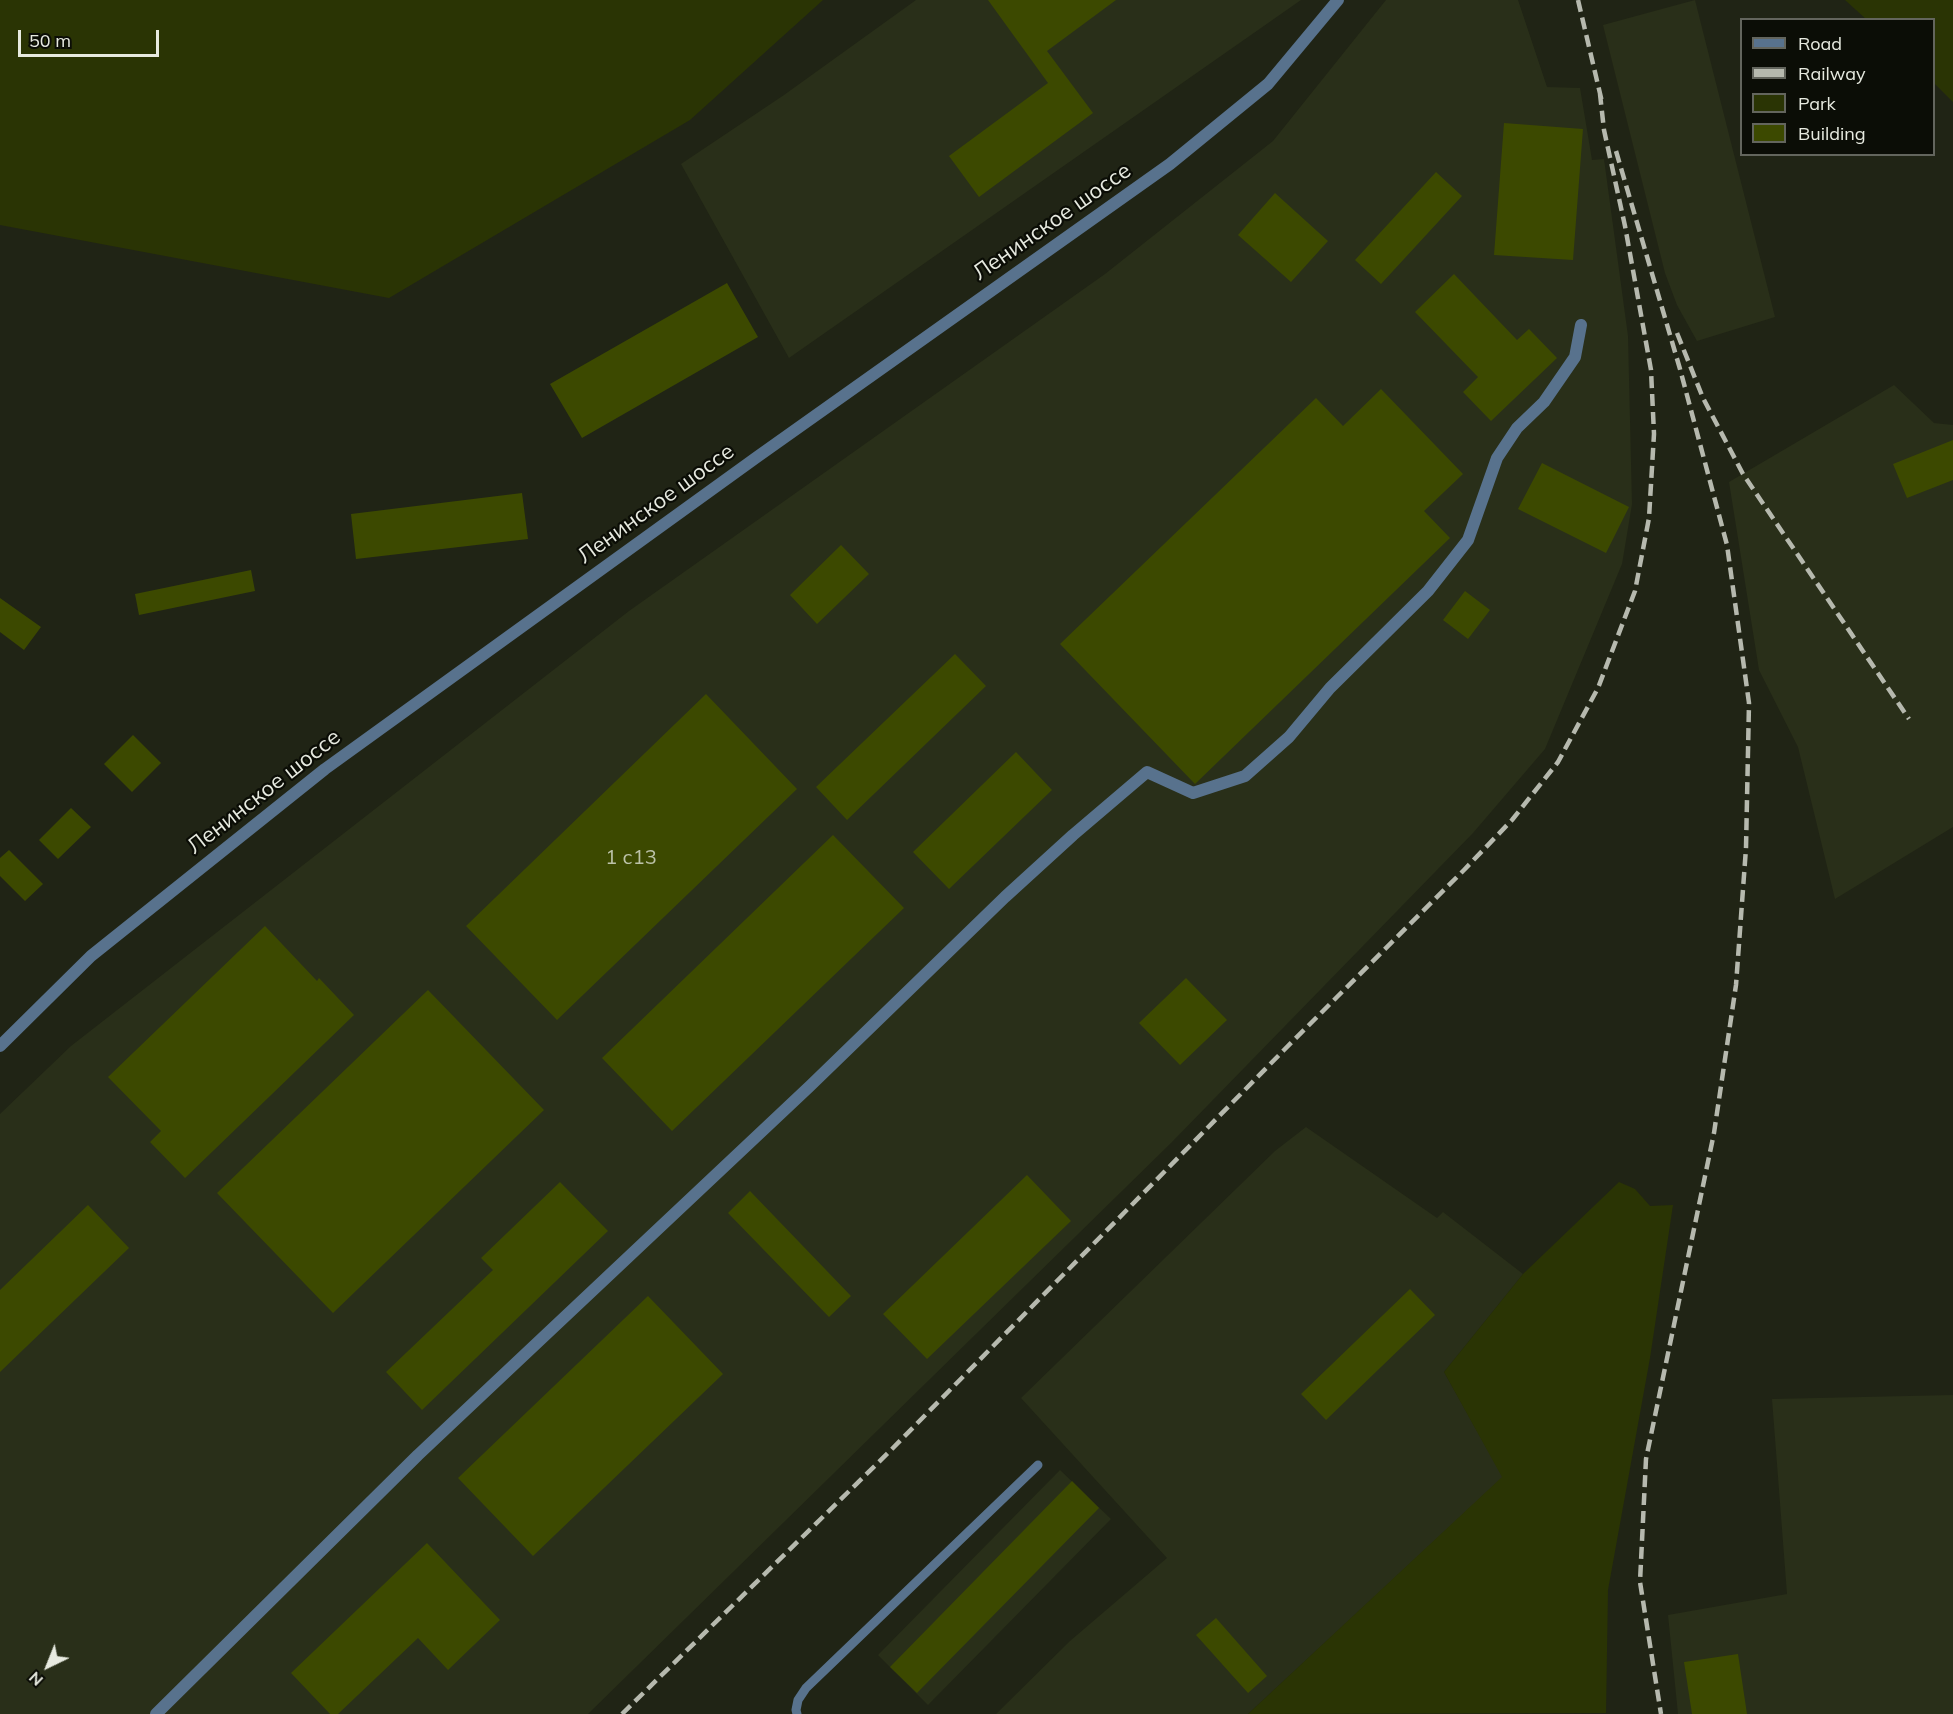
<!DOCTYPE html>
<meta charset="utf-8">
<style>
body{margin:0}
#map{position:relative;width:1953px;height:1714px;overflow:hidden;background:#202415;font-family:Mulish,sans-serif}
canvas{display:block}
.legend{position:absolute;left:1740px;top:18px;width:195px;height:138px;box-sizing:border-box;background:#0b0d06;border:2px solid #63655d;margin:0;padding:8px 10px;list-style:none;font-size:18px;color:#e7eae0}
.legend li{display:flex;align-items:center;gap:12px;height:30px}
.legend b{width:30px;border:2px solid #63655d}
.north{position:absolute;left:18px;top:1636px;width:60px;height:60px;-webkit-text-stroke:4px #0b0d06;paint-order:stroke;rotate:223deg;font-size:16px;font-weight:700;line-height:24px;text-align:center;color:#e7eae0}
.north::after{content:'';display:block;margin:auto;width:21px;height:27px;background:#e7eae0;clip-path:polygon(50% 0,100% 100%,50% 72%,0 100%)}
.scale{position:absolute;left:18px;top:30px;width:141px;height:27px;box-sizing:border-box;border:3px solid #e7eae0;border-top:0;padding-left:8px;font-size:18px;line-height:21px;white-space:nowrap;color:#e7eae0;-webkit-text-stroke:4px #0b0d06;paint-order:stroke}
</style>
<div id="map">
<canvas width="1953" height="1714"></canvas>
<ul class="legend">
<li><b style="height:8px;background:#58728d"></b>Road</li>
<li><b style="height:8px;background:#b6b9ae"></b>Railway</li>
<li><b style="height:16px;background:#2a3404"></b>Park</li>
<li><b style="height:16px;background:#3c4900"></b>Building</li>
</ul>
<div class="north">N</div>
<div class="scale">50 m</div>
</div>
<script>
const ctx = document.querySelector('canvas').getContext('2d');
ctx.lineJoin = 'round';
function fillPath(path, color) {
  ctx.fillStyle = color;
  ctx.fill(path, 'evenodd');
}
function poly(rows) {
  const path = new Path2D();
  for (const r of rows) {
    path.moveTo(r[0], r[1]);
    for (let i = 2; i < r.length; i += 2) path.lineTo(r[i], r[i + 1]);
  }
  return path;
}
function trace(path, color, width, dash) {
  ctx.strokeStyle = color;
  ctx.lineWidth = width;
  ctx.lineCap = dash ? 'butt' : 'round';
  ctx.setLineDash(dash || []);
  ctx.stroke(path);
}
function label(font, color, halo, rows, align = 'center') {
  ctx.font = font + ' Mulish,sans-serif';
  ctx.lineWidth = 4.5;
  ctx.setLineDash([]);
  ctx.textBaseline = 'middle';
  ctx.strokeStyle = halo;
  ctx.fillStyle = color;
  for (const [text, x, y, turn = 0] of rows) {
    ctx.save();
    ctx.translate(x, y);
    ctx.rotate((+turn || 0) * Math.PI / 180);
    ctx.textAlign = isNaN(turn) ? turn : align;
    if (halo) ctx.strokeText(text, 0, 0);
    ctx.fillText(text, 0, 0);
    ctx.restore();
  }
}
fillPath(poly([
 [916,0,1301,0,789,358,681,164,784,95],
 [1386,0,1518,0,1547,87,1580,88,1592,160,1604,159,1628,336,1632,504,1622,564,1545,749,1473,833,1171,1143,588,1714,0,1714,0,1114,71,1046,629,611,1105,274,1273,141],
 [1695,0,1775,317,1697,341,1677,305,1665,273,1603,25],
 [1894,385,1934,423,1953,425,1953,827,1835,899,1798,747,1759,670,1729,482],
 [1306,1127,1437,1218,1443,1212,1523,1274,1444,1372,1503,1477,1248,1714,996,1714,1070,1641,1167,1558,1021,1398,1275,1151],
 [1953,1395,1953,1714,1678,1714,1668,1615,1787,1594,1772,1399],
 [1060,1470,1111,1519,928,1705,878,1655]
]), '#292f19');
fillPath(poly([
 [0,0,823,0,690,120,389,298,0,225],
 [1845,0,1953,0,1953,102,1934,83,1934,20,1866,19],
 [1619,1182,1635,1189,1650,1206,1673,1205,1650,1358,1608,1590,1606,1713,1248,1714,1502,1477,1444,1372,1523,1274]
]), '#2a3404');
fillPath(poly([
 [988,0,1116,0,1047,51,1093,113,979,197,949,156,1048,83],
 [1504,123,1583,129,1573,260,1494,255],
 [1436,172,1462,196,1381,284,1355,260],
 [1275,193,1328,241,1291,282,1238,235],
 [1454,274,1517,340,1529,329,1557,358,1491,421,1463,392,1478,377,1415,312],
 [727,283,758,337,582,438,550,384],
 [1381,389,1463,474,1424,511,1450,538,1195,784,1060,644,1316,398,1343,426],
 [1953,440,1953,480,1907,498,1893,464],
 [1542,463,1629,507,1606,553,1518,509],
 [522,493,528,539,356,559,351,514],
 [841,545,869,574,817,624,790,595],
 [251,570,255,591,139,615,135,594],
 [1465,591,1490,610,1468,639,1443,620],
 [0,598,41,627,24,650,0,632],
 [955,654,986,686,847,820,816,787],
 [706,694,797,789,557,1020,466,926],
 [133,735,161,763,132,792,104,764],
 [1016,752,1052,790,949,889,913,852],
 [71,808,91,827,58,859,39,840],
 [833,835,904,908,672,1131,602,1058],
 [9,850,43,884,25,901,0,876,0,858],
 [265,926,317,981,319,978,354,1015,185,1178,150,1142,161,1131,108,1077],
 [1186,978,1227,1020,1180,1065,1139,1023],
 [428,990,544,1110,333,1313,217,1193],
 [1027,1175,1071,1221,927,1359,883,1314],
 [560,1182,608,1231,422,1410,386,1372,493,1270,481,1258],
 [750,1191,851,1296,829,1317,728,1213],
 [88,1205,129,1248,0,1372,0,1290],
 [1410,1289,1435,1315,1326,1420,1301,1394],
 [648,1296,723,1374,533,1556,458,1478],
 [1072,1481,1099,1508,917,1693,890,1667],
 [427,1543,500,1620,448,1670,418,1638,338,1714,330,1714,291,1673],
 [1216,1618,1267,1676,1248,1693,1196,1635],
 [1738,1654,1747,1714,1692,1714,1684,1662]
]), '#3c4900');
trace(poly([
 [797,1714,796,1710,798,1700,806,1688,1038,1465]
]), '#58728d', 9);
trace(poly([
 [156,1714,418,1455,810,1086,1005,897,1073,835,1147,772,1193,793,1245,776,1289,737,1330,688,1428,591,1468,540,1497,458,1517,428,1544,402,1575,357,1581,325]
]), '#58728d', 12);
trace(poly([
 [0,1046,91,956,325,769,757,457,1170,164,1268,84,1338,0]
]), '#58728d', 12);
trace(poly([
 [1578,0,1602,102],
 [1616,151,1680,369,1727,545,1749,703,1746,848,1736,985,1714,1133,1646,1459,1640,1582,1661,1714],
 [1677,333,1703,398,1743,474,1909,719],
 [622,1714,890,1451,1284,1050,1464,870,1512,820,1558,762,1598,688,1635,591,1649,518,1654,434,1651,370,1625,226,1604,130,1600,94]
]), '#b6b9ae', 4.5, [12, 6]);
label('20px', '#bcc2a8', null, [
 ["1 с13",631,858]
]);
label('22px', '#e7eae0', '#0b0d06', [
 ["Ленинское шоссе",1052,222,-35],
 ["Ленинское шоссе",656,504,-36],
 ["Ленинское шоссе",264,792,-38]
]);
</script>
